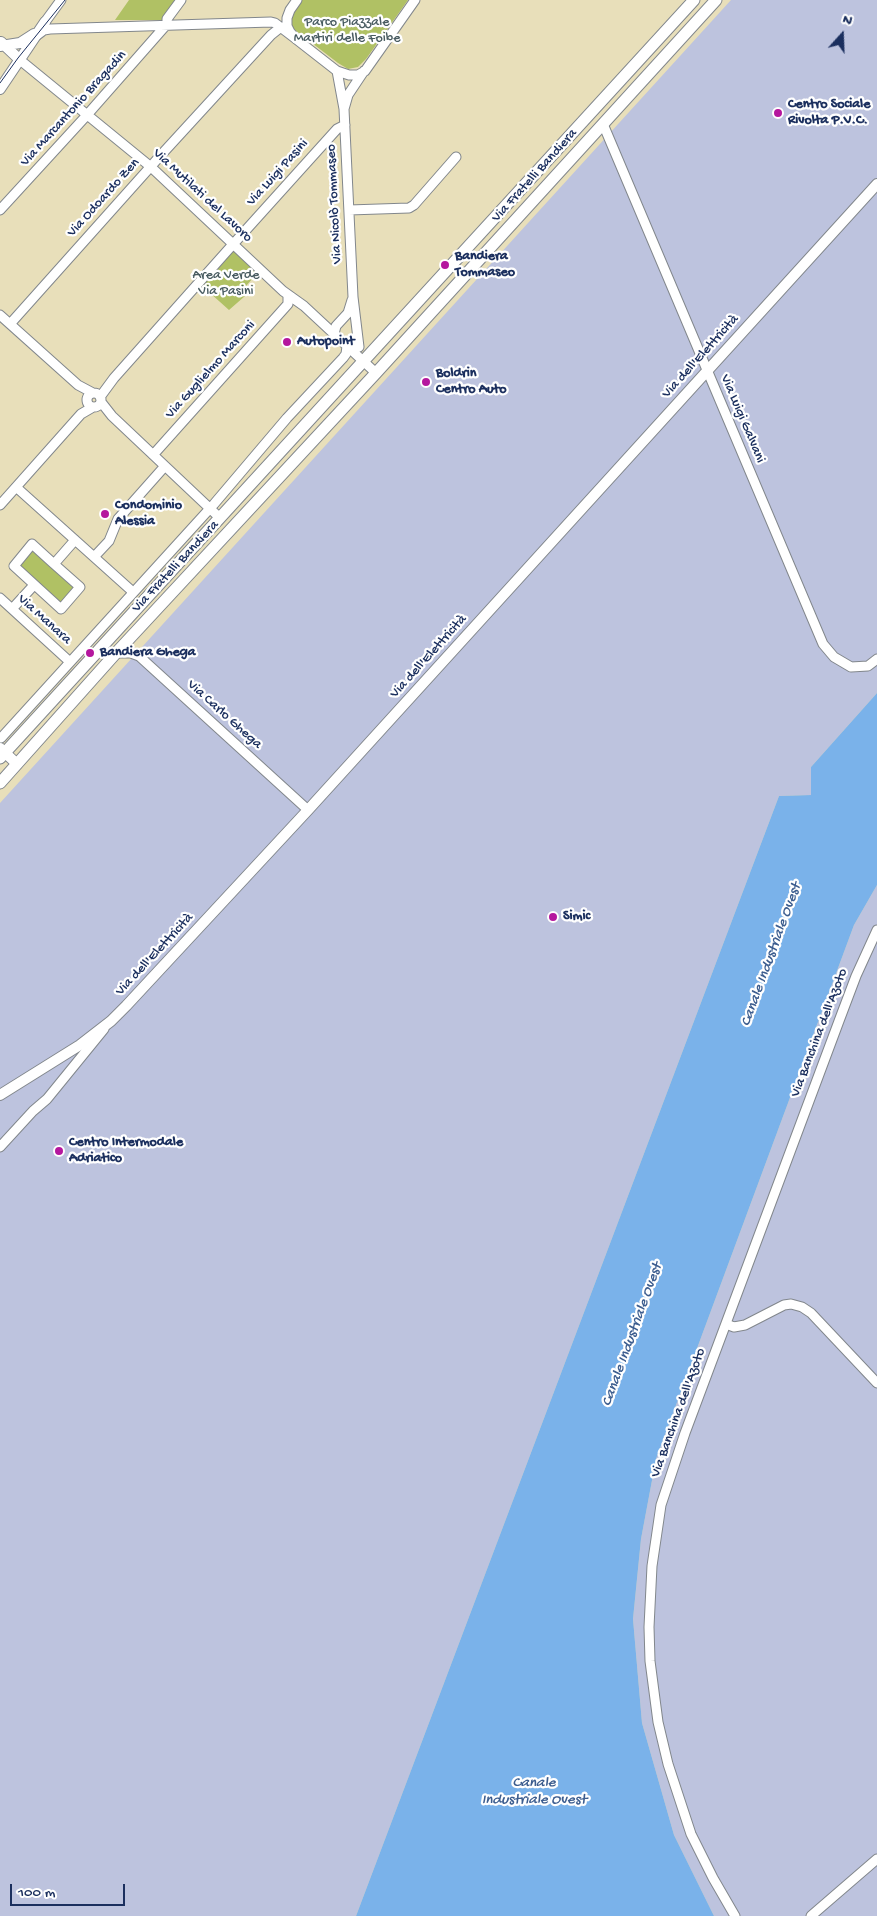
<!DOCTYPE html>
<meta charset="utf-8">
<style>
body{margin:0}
#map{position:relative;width:877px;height:1916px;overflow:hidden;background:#e8dfba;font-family:"Gochi Hand",sans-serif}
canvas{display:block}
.north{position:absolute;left:817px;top:10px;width:50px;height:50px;-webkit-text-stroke:4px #fff;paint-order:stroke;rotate:20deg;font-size:14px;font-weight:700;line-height:20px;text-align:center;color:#1b2f5e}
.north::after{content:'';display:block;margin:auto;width:18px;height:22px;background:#1b2f5e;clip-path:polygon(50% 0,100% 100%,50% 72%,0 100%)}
.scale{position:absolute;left:10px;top:1884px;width:115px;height:22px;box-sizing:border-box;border:2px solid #1b2f5e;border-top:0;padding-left:6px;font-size:15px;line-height:18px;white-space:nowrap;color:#1b2f5e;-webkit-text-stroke:4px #fff;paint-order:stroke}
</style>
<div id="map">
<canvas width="877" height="1916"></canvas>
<div class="north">N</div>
<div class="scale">100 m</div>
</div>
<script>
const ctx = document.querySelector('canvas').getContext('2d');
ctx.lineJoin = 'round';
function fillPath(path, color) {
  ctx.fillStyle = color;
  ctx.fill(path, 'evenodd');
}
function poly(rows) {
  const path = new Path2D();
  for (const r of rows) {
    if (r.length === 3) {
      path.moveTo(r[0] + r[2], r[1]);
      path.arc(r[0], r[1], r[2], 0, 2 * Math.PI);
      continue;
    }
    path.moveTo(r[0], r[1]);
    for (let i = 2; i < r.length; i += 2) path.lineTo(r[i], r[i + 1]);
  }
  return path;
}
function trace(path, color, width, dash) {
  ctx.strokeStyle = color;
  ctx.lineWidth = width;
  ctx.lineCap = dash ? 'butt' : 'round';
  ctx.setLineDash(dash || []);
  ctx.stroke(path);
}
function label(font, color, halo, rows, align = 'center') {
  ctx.font = font + ' "Gochi Hand",sans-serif';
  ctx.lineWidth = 4.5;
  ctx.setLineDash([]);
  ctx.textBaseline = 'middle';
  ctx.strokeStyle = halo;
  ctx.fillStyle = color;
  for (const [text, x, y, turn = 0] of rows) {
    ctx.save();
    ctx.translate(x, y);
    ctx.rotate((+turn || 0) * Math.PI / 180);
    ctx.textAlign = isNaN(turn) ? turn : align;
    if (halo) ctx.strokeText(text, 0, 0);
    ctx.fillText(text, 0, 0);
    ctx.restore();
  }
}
fillPath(poly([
 [731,0,877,0,877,693,811,767,811,795,779,796,356,1916,0,1916,0,803],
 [877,885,877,1916,714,1916,674,1835,642,1723,633,1619,641,1539,656,1459,854,925]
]), '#bdc3de');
fillPath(poly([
 [129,0,176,0,162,20,115,20],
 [301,0,408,0,366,59,358,67,348,69,338,63,291,27,289,20],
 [234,249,258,272,241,292,245,296,229,310,201,285],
 [32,549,75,588,61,604,18,565]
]), '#b0c164');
fillPath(poly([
 [877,693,877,885,854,925,656,1459,641,1539,633,1619,642,1723,674,1835,714,1916,356,1916,779,796,811,795,811,767]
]), '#7ab2ea');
const minor = poly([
 [297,0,290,10,287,18,287,26,290,32,296,39,337,71,349,75,358,75,365,71,415,0],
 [45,22,61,0],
 [36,36,44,30,50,29,271,22,275,23,296,39],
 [20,60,151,167,283,291,304,306,376,373],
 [337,71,344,109,348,95,364,71],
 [344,109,353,297,359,347],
 [603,124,823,644,834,657,851,667,868,666,877,659],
 [0,210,87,115,167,24,167,19,181,0],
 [349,210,409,208,414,205,456,157],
 [0,315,78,385,93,393],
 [10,324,161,155,271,35,281,27],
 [334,334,336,326,348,313,352,300],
 [94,400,7],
 [100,397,114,378,227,251,337,129,345,125],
 [101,402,112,416,220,518],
 [153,455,288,304,288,295],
 [16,487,133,592],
 [0,505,81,414,93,407],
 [94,557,109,541,118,519,165,466],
 [54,564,80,587,61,609,14,566,32,544,54,564,75,540],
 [0,598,70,662],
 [12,609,34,585],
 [116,653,131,653,139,656,308,810],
 [1,738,214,504,287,418,343,358,346,354,347,346,358,344],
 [0,1147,33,1111,47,1099,104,1029],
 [726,1324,734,1327,745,1325,784,1305,791,1304,802,1307,811,1313,877,1383],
 [735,1916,713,1878,691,1834,668,1764,658,1722,650,1661,649,1627,652,1566,656,1539,661,1505,685,1433,839,1021,856,976,877,930],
 [811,1916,877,1859]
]);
const tertiary = poly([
 [1,42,20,60],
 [0,46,20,43,34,34],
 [0,89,45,22],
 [0,748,17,764],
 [0,1095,80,1045,111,1021,126,1006,308,810,877,184]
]);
const secondary = poly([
 [0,758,694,0],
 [0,783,116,653,376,373,716,0]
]);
trace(minor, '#82878c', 11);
trace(tertiary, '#82878c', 12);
trace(secondary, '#82878c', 13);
trace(minor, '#fff', 9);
trace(tertiary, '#fff', 10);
trace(secondary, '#fff', 11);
trace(poly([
 [0,83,18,58,65,0]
]), '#1b2f5e', 1);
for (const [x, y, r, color] of [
 [778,113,5,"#b5179e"],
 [445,265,5,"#b5179e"],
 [287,342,5,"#b5179e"],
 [426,382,5,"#b5179e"],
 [105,514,5,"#b5179e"],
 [90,653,5,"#b5179e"],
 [553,917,5,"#b5179e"],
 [59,1151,5,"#b5179e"]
]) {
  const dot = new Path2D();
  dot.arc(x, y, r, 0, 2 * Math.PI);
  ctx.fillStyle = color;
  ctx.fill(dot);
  trace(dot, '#fff', 2);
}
label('14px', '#485b60', '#fff', [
 ["Parco Piazzale",347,23],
 ["Martiri delle Foibe",347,39],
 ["Area Verde",226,276],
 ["Via Pasini",226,292]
]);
label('bold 14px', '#1b2f5e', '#fff', [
 ["Centro Sociale",788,105],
 ["Rivolta P.V.C.",788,121],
 ["Bandiera",455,257],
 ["Tommaseo",455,273],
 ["Autopoint",297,342],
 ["Boldrin",436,374],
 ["Centro Auto",436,390],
 ["Condominio",115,506],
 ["Alessia",115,522],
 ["Bandiera Ghega",100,653],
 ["Simic",563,917],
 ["Centro Intermodale",69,1143],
 ["Adriatico",69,1159]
], 'left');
label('14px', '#1b2f5e', '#fff', [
 ["Via Marcantonio Bragadin",74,109,-48],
 ["Via Luigi Pasini",278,173,-48],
 ["Via Fratelli Bandiera",535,176,-48],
 ["Via Mutilati del Lavoro",202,196,43],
 ["Via Odoardo Zen",104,198,-48],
 ["Via Nicolò Tommaseo",335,204,-93],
 ["Via dell'Elettricità",701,357,-48],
 ["Via Guglielmo Marconi",211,370,-48],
 ["Via Luigi Galvani",742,419,67],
 ["Via Fratelli Bandiera",176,567,-47],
 ["Via Manara",44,620,42],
 ["Via dell'Elettricità",429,657,-48],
 ["Via Carlo Ghega",224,715,42],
 ["Via dell'Elettricità",155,955,-47],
 ["Via Banchina dell'Azoto",820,1033,-69],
 ["Via Banchina dell'Azoto",679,1413,-70]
]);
label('italic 15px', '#3c5d8f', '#fff', [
 ["Canale Industriale Ovest",772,955,-70],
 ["Canale Industriale Ovest",633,1335,-70],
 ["Canale",534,1784],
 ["Industriale Ovest",534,1801]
]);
</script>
